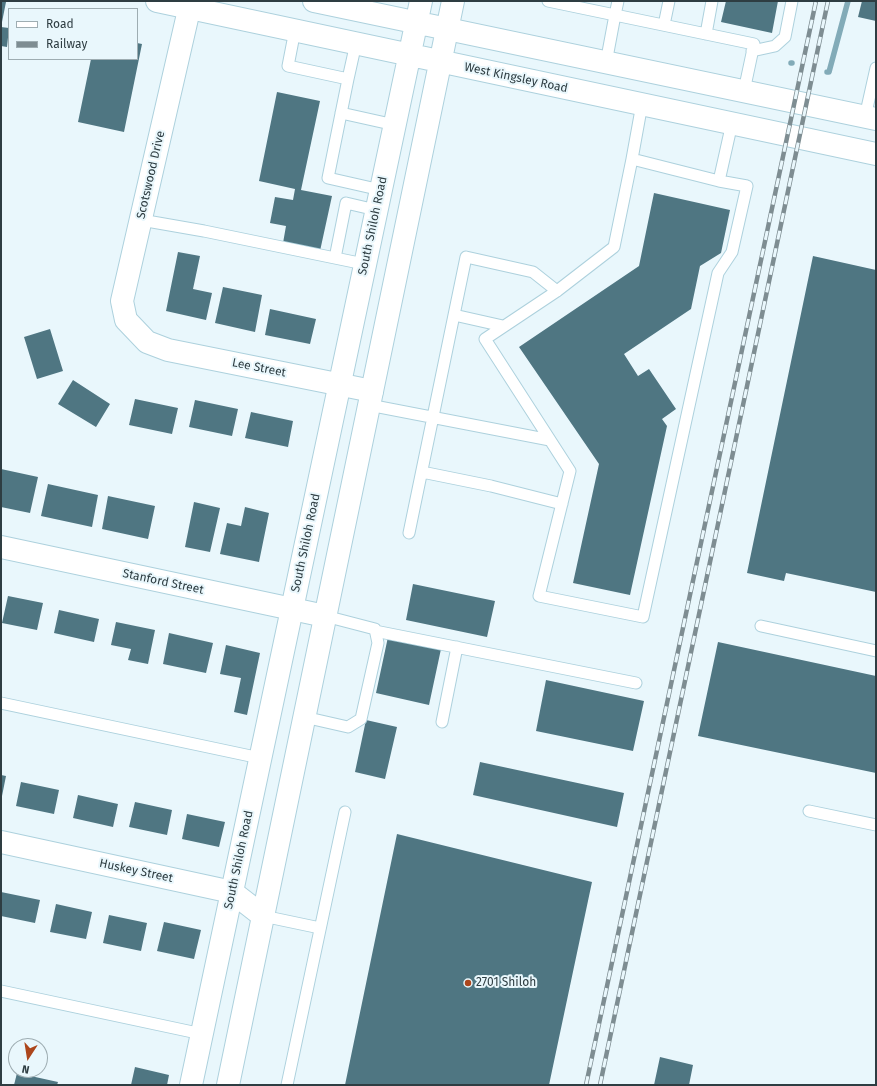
<!DOCTYPE html>
<style>
body{margin:0}
#map{position:relative;width:877px;height:1086px;overflow:hidden;background:#e9f7fc;font-family:"Fira Sans",sans-serif}
canvas{display:block}
.frame{position:absolute;inset:0;border:2px solid #2e3d42;pointer-events:none}
.legend{position:absolute;left:8px;top:8px;width:130px;height:52px;box-sizing:border-box;background:#e9f7fc;border:1px solid #9eadb2;margin:0;padding:5px 7px;list-style:none;font-size:12px;color:#2e3d42}
.legend li{display:flex;align-items:center;gap:8px;height:20px}
.legend b{width:20px;border:1px solid #9eadb2}
.north{position:absolute;left:8px;top:1038px;width:40px;height:40px;box-sizing:border-box;background:#e9f7fc;border:1px solid #9eadb2;border-radius:50%;rotate:192deg;font-size:11px;font-weight:700;line-height:16px;text-align:center;color:#2e3d42}
.north::after{content:'';display:block;margin:auto;width:14px;height:18px;background:#ac461c;clip-path:polygon(50% 0,100% 100%,50% 72%,0 100%)}
</style>
<div id="map">
<canvas width="877" height="1086"></canvas>
<div class="frame"></div>
<ul class="legend">
<li><b style="height:5px;background:#fff"></b>Road</li>
<li><b style="height:5px;background:#7e8d92"></b>Railway</li>
</ul>
<div class="north">N</div>
</div>
<script>
const ctx = document.querySelector('canvas').getContext('2d');
ctx.lineJoin = 'round';
function poly(rows) {
  const path = new Path2D();
  for (const r of rows) {
    path.moveTo(r[0], r[1]);
    for (let i = 2; i < r.length; i += 2) path.lineTo(r[i], r[i + 1]);
  }
  return path;
}
function trace(path, color, width, dash) {
  ctx.strokeStyle = color;
  ctx.lineWidth = width;
  ctx.lineCap = dash ? 'butt' : 'round';
  ctx.setLineDash(dash || []);
  ctx.stroke(path);
}
function fillPath(path, color) {
  ctx.fillStyle = color;
  ctx.fill(path, 'evenodd');
}
function label(font, color, halo, rows, align = 'center') {
  ctx.font = font + ' "Fira Sans",sans-serif';
  ctx.lineWidth = 4;
  ctx.setLineDash([]);
  ctx.textBaseline = 'middle';
  ctx.strokeStyle = halo;
  ctx.fillStyle = color;
  for (const [text, x, y, turn = 0] of rows) {
    ctx.save();
    ctx.translate(x, y);
    ctx.rotate((+turn || 0) * Math.PI / 180);
    ctx.textAlign = isNaN(turn) ? turn : align;
    if (halo) ctx.strokeText(text, 0, 0);
    ctx.fillText(text, 0, 0);
    ctx.restore();
  }
}
trace(poly([
 [791,63,792,63],
 [827,72,829,72,848,1]
]), '#82abb8', 5.5);
fillPath(poly([
 [1,1,6,2,2,22,1,21],
 [726,1,778,1,772,33,721,22],
 [862,1,876,1,876,21,858,17],
 [1,27,9,28,7,47,1,46],
 [137,43,142,44,124,132,78,122,91,59,137,59],
 [277,92,320,101,301,190,332,196,320,251,283,243,286,226,270,223,275,197,293,200,295,189,259,181],
 [654,193,730,210,721,253,700,266,691,309,624,354,638,376,649,369,676,409,662,419,667,426,630,595,573,583,599,464,519,347,639,266],
 [178,252,200,256,193,289,212,293,206,320,166,311],
 [813,256,876,270,876,592,786,573,784,581,747,573],
 [223,287,262,295,255,332,215,323],
 [270,309,316,319,310,344,265,335],
 [50,329,63,371,37,379,24,337],
 [73,380,110,404,96,427,58,404],
 [135,399,178,408,172,434,129,425],
 [195,400,238,409,232,436,189,427],
 [251,412,293,421,288,447,245,438],
 [1,469,38,477,30,513,1,507],
 [48,484,98,495,92,527,41,516],
 [108,496,155,506,148,539,102,529],
 [194,502,220,508,210,552,185,547],
 [245,507,269,513,259,562,220,554,227,523,241,526],
 [413,584,495,601,487,637,406,620],
 [8,596,43,603,37,630,2,623],
 [59,610,99,619,94,642,54,633],
 [116,622,155,630,148,664,128,660,131,649,111,645],
 [169,633,213,643,206,673,163,664],
 [388,637,441,649,429,705,376,693],
 [718,642,876,676,876,773,698,736],
 [226,645,260,653,247,715,234,712,241,678,220,674],
 [546,680,644,701,633,751,536,731],
 [366,720,397,727,385,779,355,772],
 [480,762,624,793,617,827,473,795],
 [1,775,6,776,2,796,1,796],
 [21,782,59,790,54,814,16,806],
 [78,795,118,804,113,827,73,818],
 [135,802,172,810,167,835,129,827],
 [187,814,225,822,219,847,182,839],
 [397,834,592,882,549,1085,345,1085],
 [1,892,40,900,35,923,1,916],
 [56,904,92,912,86,939,50,932],
 [109,915,147,923,141,951,103,943],
 [164,922,201,930,194,959,157,951],
 [660,1057,693,1065,689,1085,654,1085],
 [135,1067,169,1075,167,1085,131,1085],
 [17,1073,58,1082,57,1085,14,1085]
]), '#4f7682');
const service = poly([
 [548,1,615,15,618,1],
 [664,25,669,1],
 [295,30,288,66,348,79,356,43],
 [706,34,712,1],
 [752,51,775,46,785,37,792,1],
 [606,63,615,15,754,44,744,91],
 [348,79,328,178,381,190],
 [642,104,632,159,719,181,732,123],
 [341,113,395,125],
 [865,117,876,68],
 [632,159,614,247,557,291,485,339,570,471,539,596,643,617,718,273,732,252,747,186,719,181],
 [141,220,204,231,364,264],
 [335,258,346,203,376,210],
 [503,326,454,315,466,257,533,272,557,291],
 [369,405,550,440],
 [422,472,491,486,562,504],
 [409,533,454,315],
 [761,626,876,651],
 [375,631,636,683],
 [1,703,260,758],
 [304,717,348,727,361,719,378,643,375,629,325,616],
 [442,722,457,647],
 [809,811,876,825],
 [263,916,320,928],
 [1,991,202,1034],
 [287,1085,345,812]
]);
const minor = poly([
 [191,1,122,301,126,320,147,342,168,350,372,391],
 [1,547,325,616],
 [1,842,232,892,263,916]
]);
const secondary = poly([
 [157,1,876,154],
 [314,1,876,119],
 [191,1085,421,1],
 [228,1085,453,1]
]);
trace(service, '#add1dd', 13);
trace(minor, '#add1dd', 24);
trace(secondary, '#add1dd', 24);
trace(service, '#fff', 11);
trace(minor, '#fff', 22);
trace(secondary, '#fff', 22);
const rail = poly([
 [586,1085,816,1],
 [600,1085,828,1]
]);
trace(rail, '#7e8d92', 4.5);
trace(rail, '#e9f7fc', 3, [9]);
for (const [x, y, r, color] of [
 [468,983,4,"#ac461c"]
]) {
  const dot = new Path2D();
  dot.arc(x, y, r, 0, 2 * Math.PI);
  ctx.fillStyle = color;
  ctx.fill(dot);
  trace(dot, '#e9f7fc', 1.5);
}
label('12px', '#2e3d42', '#e9f7fc', [
 ["West Kingsley Road",516,78,12],
 ["Scotswood Drive",151,175,-77],
 ["South Shiloh Road",373,226,-78],
 ["Lee Street",259,368,11],
 ["South Shiloh Road",306,543,-78],
 ["Stanford Street",163,582,12],
 ["South Shiloh Road",239,860,-78],
 ["Huskey Street",136,871,12]
]);
label('12px', '#2e3d42', '#e9f7fc', [
 ["2701 Shiloh",476,983]
], 'left');
</script>
